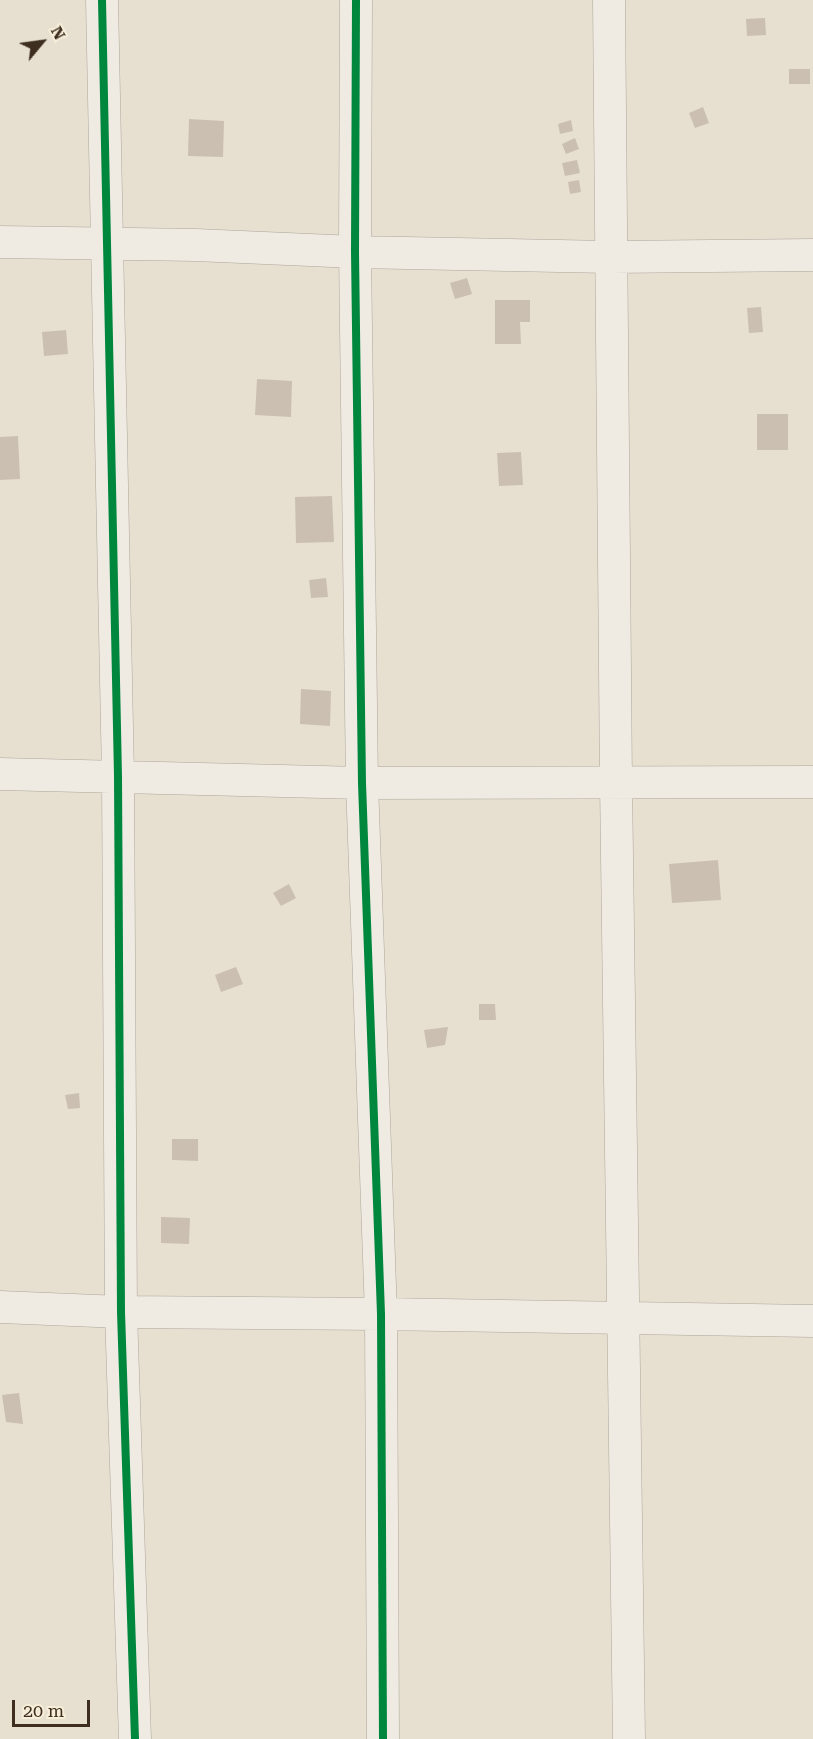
<!DOCTYPE html>
<style>
body{margin:0}
#map{position:relative;width:813px;height:1739px;overflow:hidden;background:#e7e0d1;font-family:"Roboto Serif",serif}
canvas{display:block}
.north{position:absolute;left:12px;top:12px;width:60px;height:60px;-webkit-text-stroke:4px #f7eed8;paint-order:stroke;rotate:61deg;font-size:16px;font-weight:700;line-height:24px;text-align:center;color:#3d2e20}
.north::after{content:'';display:block;margin:auto;width:21px;height:27px;background:#3d2e20;clip-path:polygon(50% 0,100% 100%,50% 72%,0 100%)}
.scale{position:absolute;left:12px;top:1700px;width:78px;height:27px;box-sizing:border-box;border:3px solid #3d2e20;border-top:0;padding-left:8px;font-size:18px;line-height:21px;white-space:nowrap;color:#3d2e20;-webkit-text-stroke:4px #f7eed8;paint-order:stroke}
</style>
<div id="map">
<canvas width="813" height="1739"></canvas>
<div class="north">N</div>
<div class="scale">20 m</div>
</div>
<script>
const ctx = document.querySelector('canvas').getContext('2d');
ctx.lineJoin = 'round';
function fillPath(path, color) {
  ctx.fillStyle = color;
  ctx.fill(path, 'evenodd');
}
function poly(rows) {
  const path = new Path2D();
  for (const r of rows) {
    path.moveTo(r[0], r[1]);
    for (let i = 2; i < r.length; i += 2) path.lineTo(r[i], r[i + 1]);
  }
  return path;
}
function trace(path, color, width, dash) {
  ctx.strokeStyle = color;
  ctx.lineWidth = width;
  ctx.lineCap = dash ? 'butt' : 'round';
  ctx.setLineDash(dash || []);
  ctx.stroke(path);
}
fillPath(poly([
 [765,18,766,35,747,36,746,19],
 [789,69,810,69,810,84,789,84],
 [703,107,709,123,695,128,689,113],
 [189,119,224,121,223,157,188,156],
 [571,120,573,131,560,134,558,124],
 [575,138,579,149,566,154,562,144],
 [577,160,580,173,565,176,562,163],
 [579,180,581,192,570,194,568,182],
 [467,278,472,294,455,299,450,283],
 [495,300,530,300,530,322,520,322,521,344,495,344],
 [761,307,763,332,749,333,747,308],
 [66,330,68,354,44,356,42,332],
 [257,379,292,381,291,417,255,415],
 [757,414,788,414,788,450,757,450],
 [18,436,20,479,0,480,0,437],
 [521,452,523,485,499,486,497,453],
 [332,496,334,542,296,543,295,497],
 [326,578,328,597,311,598,309,580],
 [301,689,331,691,330,726,300,724],
 [718,860,721,900,672,903,669,864],
 [289,884,296,898,281,906,273,893],
 [236,967,243,984,221,992,215,975],
 [479,1004,495,1004,496,1020,479,1020],
 [448,1027,445,1045,427,1048,424,1030],
 [79,1093,80,1108,68,1109,65,1095],
 [172,1139,198,1139,198,1161,172,1160],
 [161,1217,190,1218,189,1244,161,1243],
 [19,1393,23,1424,6,1422,2,1395]
]), '#cbbfb2');
const minor = poly([
 [102,0,118,776,121,1312,135,1739],
 [356,0,355,252,362,783,381,1314,383,1739],
 [609,0,616,782,629,1739],
 [0,242,196,245,355,252,610,257,813,255],
 [0,774,362,783,813,782],
 [0,1307,121,1312,381,1314,813,1321]
]);
trace(minor, '#ada599', 33);
trace(minor, '#efebe3', 32);
trace(poly([
 [102,0,118,776,121,1312,135,1739],
 [356,0,355,252,362,783,381,1314,383,1739]
]), '#00873e', 8);
</script>
